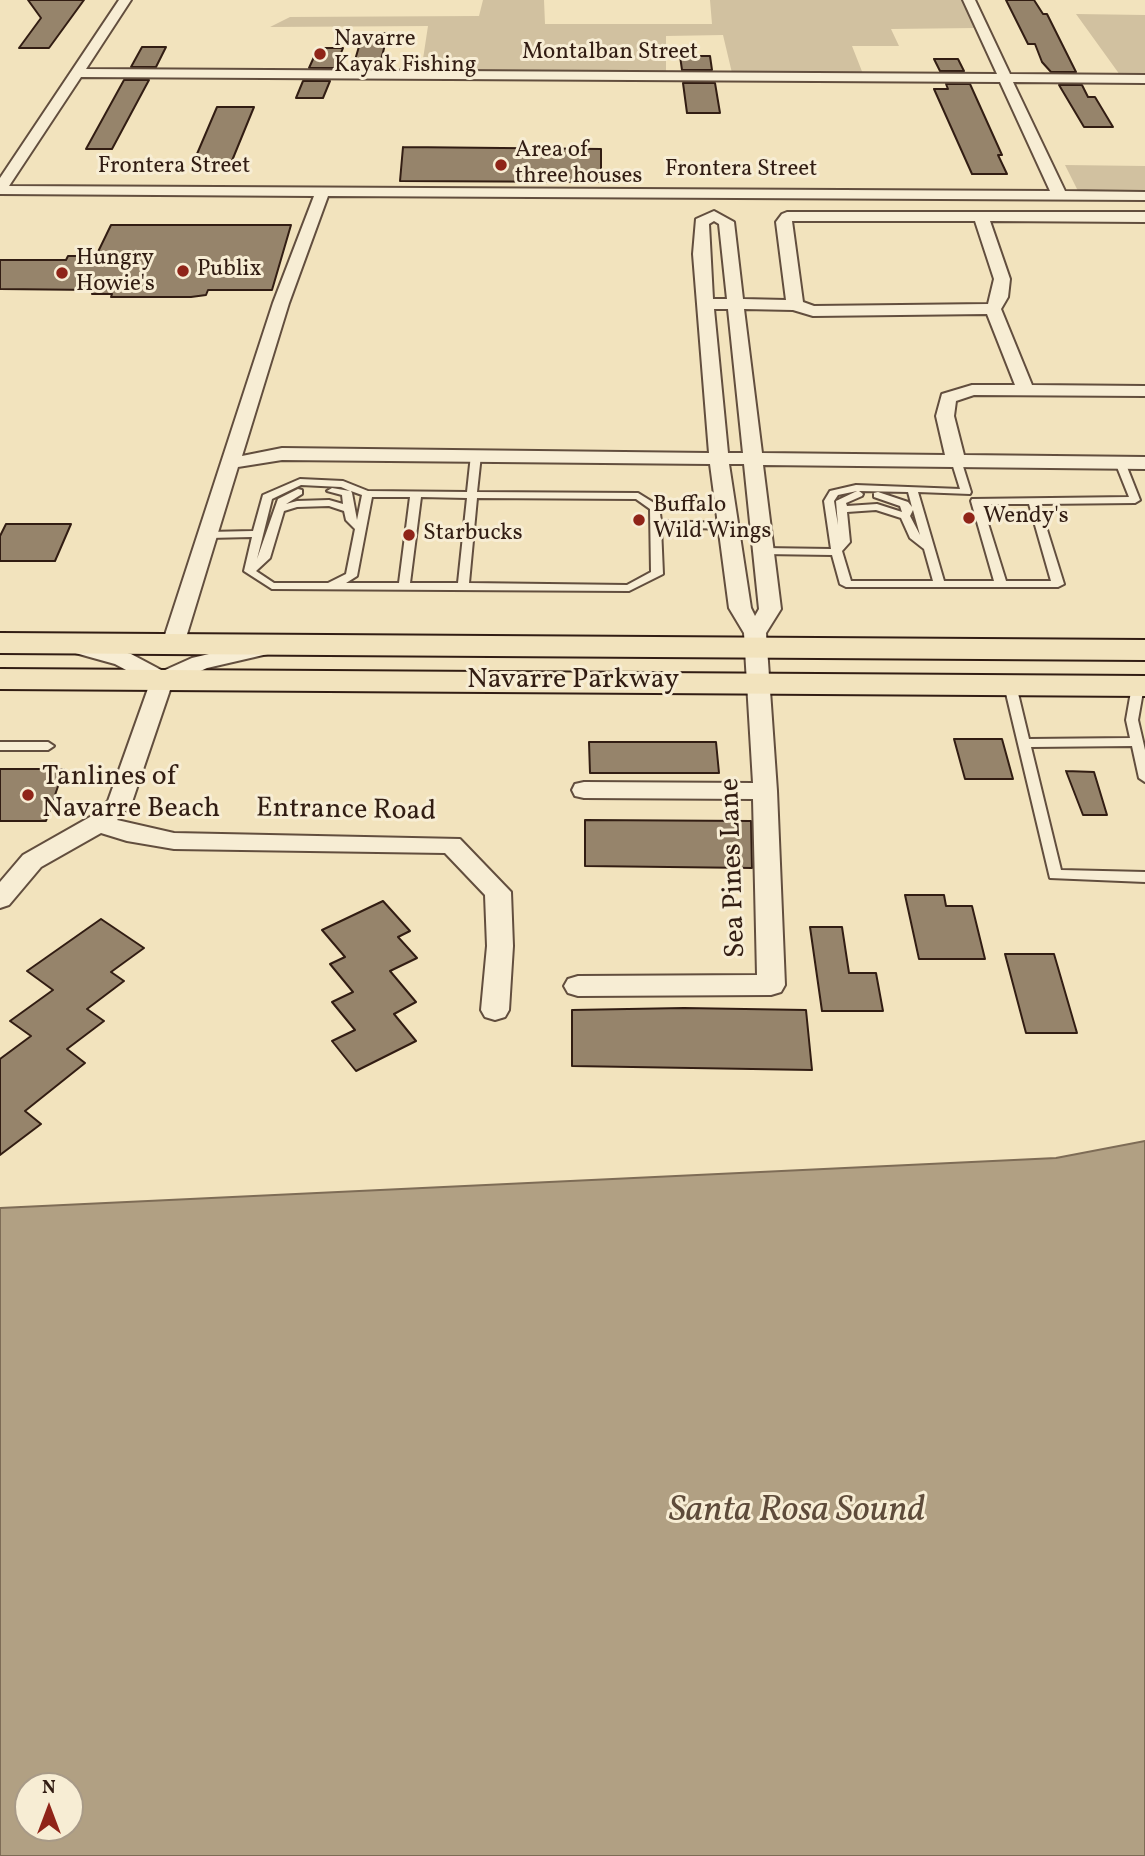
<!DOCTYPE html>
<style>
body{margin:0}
#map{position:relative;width:1145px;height:1856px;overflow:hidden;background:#f2e3bd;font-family:Vollkorn,serif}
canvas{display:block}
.north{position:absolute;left:14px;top:1772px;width:70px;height:70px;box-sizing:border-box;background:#f7edd4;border:2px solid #a89a87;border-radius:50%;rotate:0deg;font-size:19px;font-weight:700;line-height:28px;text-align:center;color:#321d13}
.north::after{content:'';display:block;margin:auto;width:24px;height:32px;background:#8f2418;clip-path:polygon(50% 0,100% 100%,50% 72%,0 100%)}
</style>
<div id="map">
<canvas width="1145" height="1856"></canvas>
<div class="north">N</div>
</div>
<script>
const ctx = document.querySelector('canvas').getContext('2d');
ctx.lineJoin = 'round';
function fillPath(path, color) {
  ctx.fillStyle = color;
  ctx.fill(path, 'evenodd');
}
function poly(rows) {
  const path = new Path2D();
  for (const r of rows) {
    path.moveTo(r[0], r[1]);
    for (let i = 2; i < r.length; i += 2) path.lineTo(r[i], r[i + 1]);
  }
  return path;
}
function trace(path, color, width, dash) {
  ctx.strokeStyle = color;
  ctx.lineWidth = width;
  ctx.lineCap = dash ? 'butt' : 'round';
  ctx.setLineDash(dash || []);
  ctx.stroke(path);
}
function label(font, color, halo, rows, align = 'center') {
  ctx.font = font + ' Vollkorn,serif';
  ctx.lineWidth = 6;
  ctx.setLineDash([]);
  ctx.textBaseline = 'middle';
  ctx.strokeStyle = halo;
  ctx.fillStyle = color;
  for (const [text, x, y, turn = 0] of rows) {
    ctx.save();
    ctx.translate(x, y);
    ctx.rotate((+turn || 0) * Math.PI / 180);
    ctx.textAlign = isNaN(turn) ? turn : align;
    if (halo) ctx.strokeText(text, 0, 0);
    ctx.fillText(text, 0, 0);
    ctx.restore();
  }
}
fillPath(poly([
 [483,0,544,0,545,24,712,24,710,0,963,0,975,28,891,29,899,46,852,46,863,74,732,73,723,35,666,36,666,73,421,72,428,26,270,27,290,17,479,16],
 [1076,14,1145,15,1145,75,1120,75],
 [1065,165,1145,166,1145,192,1078,191]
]), '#d1c1a0');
const water = poly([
 [1145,1141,1145,1856,0,1856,0,1208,1056,1158,1145,1141],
 [70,1786,70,1828,28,1828,28,1786,70,1786]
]);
fillPath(water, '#b1a083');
trace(water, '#7e6c56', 2);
const building = poly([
 [28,0,84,0,49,48,19,48,41,18,28,0],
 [1006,0,1034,0,1043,14,1047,14,1076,72,1051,72,1042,62,1035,44,1028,44,1006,0],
 [363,33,388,33,381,60,355,60,363,33],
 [142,47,166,47,156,67,131,67,142,47],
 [318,48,343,48,335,68,309,68,318,48],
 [680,56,710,56,712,70,682,70,680,56],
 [934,59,958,59,964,71,940,71,934,59],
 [124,80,149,80,112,149,86,149,124,80],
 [303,81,330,81,323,98,296,98,303,81],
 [683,83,715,83,720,113,687,113,683,83],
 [946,84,970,84,1002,155,998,155,1007,174,972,174,934,89,948,89,946,84],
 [1059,85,1082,85,1088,97,1095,97,1113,127,1084,127,1059,85],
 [217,107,254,107,229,168,191,168,217,107],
 [403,147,601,149,601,182,400,181,403,147],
 [111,225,291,225,272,290,208,290,206,295,191,297,111,297,112,294,92,294,94,290,0,289,0,260,66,260,68,256,96,256,111,225],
 [6,524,71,524,55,561,0,561,0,536,6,524],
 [954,739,1002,739,1013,779,965,779,954,739],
 [589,742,716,742,719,773,590,773,589,742],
 [0,769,64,769,46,821,0,821,0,769],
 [1066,771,1094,772,1107,815,1083,815,1066,771],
 [585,820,751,821,752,868,585,866,585,820],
 [905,895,944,895,946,906,972,906,985,959,919,959,905,895],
 [383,901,410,931,398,937,417,958,390,971,416,1002,394,1014,416,1041,356,1071,332,1041,355,1030,332,1002,353,992,330,964,345,957,322,930,383,901],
 [101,919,144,948,111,972,124,981,87,1009,104,1021,67,1049,85,1063,25,1111,41,1124,0,1155,0,1059,31,1036,10,1021,53,990,27,971,101,919],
 [810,927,842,927,849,973,876,973,883,1011,822,1011,810,927],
 [1005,954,1054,954,1077,1033,1026,1033,1005,954],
 [684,1008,806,1010,812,1070,572,1066,572,1010,684,1008]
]);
fillPath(building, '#96846b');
trace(building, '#321d13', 2);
const lane = poly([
 [476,452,481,455,477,492,638,493,659,506,661,521,726,523,731,526,726,529,661,527,663,574,629,591,272,589,244,571,252,537,208,538,203,535,208,532,253,531,263,495,300,479,343,481,368,491,467,492,471,455,476,452],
 [301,485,341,487,350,491,332,488,327,491,342,495,343,504,329,500,297,501,286,504,302,494,302,490,298,489,278,499,257,559,272,499,301,485],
 [351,491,362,495,357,520,352,493,351,491],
 [372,497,410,497,399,583,346,583,357,576,372,497],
 [421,497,467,498,458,583,410,583,421,497],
 [477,498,636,499,650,509,651,572,627,585,469,583,477,498],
 [329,506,344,511,346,520,355,529,346,574,328,583,274,583,256,571,270,558,284,511,297,507,329,506],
 [956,457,961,460,971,492,970,494,918,492,944,581,994,581,971,501,972,499,1129,497,1115,462,1120,459,1125,462,1140,500,1135,503,1039,504,1064,584,1058,587,846,587,840,584,832,555,763,554,758,551,763,548,831,549,824,501,830,491,856,485,960,489,951,460,956,457],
 [857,491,836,501,838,525,834,501,838,495,857,491],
 [859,491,908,492,912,507,908,502,878,492,874,493,874,497,900,506,902,512,877,504,847,506,846,503,862,496,863,494,859,491],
 [982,504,1029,504,1051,581,1006,581,982,504],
 [876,510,901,518,910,538,924,549,933,581,851,581,842,551,850,542,847,512,876,510],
 [913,510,920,535,910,516,913,510],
 [1010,681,1016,685,1029,739,1130,738,1126,720,1132,686,1138,682,1144,686,1138,720,1145,750,1145,782,1139,778,1132,746,1031,747,1061,870,1145,872,1145,882,1050,878,1004,685,1010,681],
 [0,742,48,742,54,746,48,750,0,750,0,742]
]);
const street = poly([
 [119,0,131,0,86,69,997,74,963,0,975,0,1010,74,1145,75,1145,83,1013,82,1065,191,1145,192,1145,200,328,196,289,303,242,456,282,448,709,453,693,254,696,219,714,211,734,222,743,299,786,300,776,222,782,214,787,212,1145,212,1145,222,990,221,1010,279,1008,297,1001,309,1032,385,1145,386,1145,396,974,395,956,401,954,416,964,455,1145,457,1145,469,763,465,781,609,766,633,777,791,785,985,781,992,771,995,578,996,568,993,564,986,568,979,578,976,757,975,753,799,584,798,575,796,572,790,575,784,584,782,753,783,744,633,729,608,710,464,282,460,238,467,184,644,173,651,162,644,273,303,314,196,0,194,0,178,119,0],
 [81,77,1000,82,1050,191,9,186,81,77],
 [714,221,719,224,727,299,713,299,709,224,714,221],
 [975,221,994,279,988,304,814,306,803,302,792,221,975,221],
 [714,309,728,309,743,453,728,453,714,309],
 [744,309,793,310,813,316,987,314,1015,385,972,385,942,394,936,416,945,455,762,453,744,309],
 [729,464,744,464,759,609,755,616,751,608,729,464],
 [69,637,131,654,163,671,192,658,264,641,272,643,275,648,272,653,207,668,172,684,131,805,117,820,174,833,460,839,511,892,513,946,509,1010,505,1017,495,1020,485,1017,481,1010,487,946,485,895,445,853,174,849,127,841,101,833,41,867,9,905,0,908,0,882,23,855,90,817,108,801,150,683,115,664,61,649,58,644,61,639,69,637]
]);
const highway = poly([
 [0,633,1145,640,1145,660,0,653,0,633],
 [0,669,1145,676,1145,696,0,689,0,669]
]);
trace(lane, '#624e3e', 4);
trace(street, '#624e3e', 4);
trace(highway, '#321d13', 4);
fillPath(lane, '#f7edd4');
fillPath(street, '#f7edd4');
fillPath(highway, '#f2e3bd');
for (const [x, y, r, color] of [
 [320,54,7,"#8f2418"],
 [501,165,7,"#8f2418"],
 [183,271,7,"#8f2418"],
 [62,273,7,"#8f2418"],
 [969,518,7,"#8f2418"],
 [639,520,7,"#8f2418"],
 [409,535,7,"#8f2418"],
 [28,795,7,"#8f2418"]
]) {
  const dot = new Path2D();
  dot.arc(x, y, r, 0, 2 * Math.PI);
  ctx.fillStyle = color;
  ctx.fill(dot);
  trace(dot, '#f7edd4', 2.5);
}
label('23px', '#321d13', '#f7edd4', [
 ["Navarre",334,41],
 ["Kayak Fishing",334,67],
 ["Area of",515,152],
 ["three houses",515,178],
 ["Hungry",76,260],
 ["Howie's",76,286],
 ["Publix",197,271],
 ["Buffalo",653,507],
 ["Wild Wings",653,533],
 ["Wendy's",983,518],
 ["Starbucks",423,535]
], 'left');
label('23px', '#321d13', '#f7edd4', [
 ["Montalban Street",610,54],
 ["Frontera Street",174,168],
 ["Frontera Street",741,171]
]);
label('28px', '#321d13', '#f7edd4', [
 ["Navarre Parkway",573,682],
 ["Entrance Road",346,812,1],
 ["Sea Pines Lane",735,868,-92]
]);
label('28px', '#321d13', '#f7edd4', [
 ["Tanlines of",42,779],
 ["Navarre Beach",42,811]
], 'left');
label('italic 37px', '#5e4b3a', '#f7edd4', [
 ["Santa Rosa Sound",797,1513]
]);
</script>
